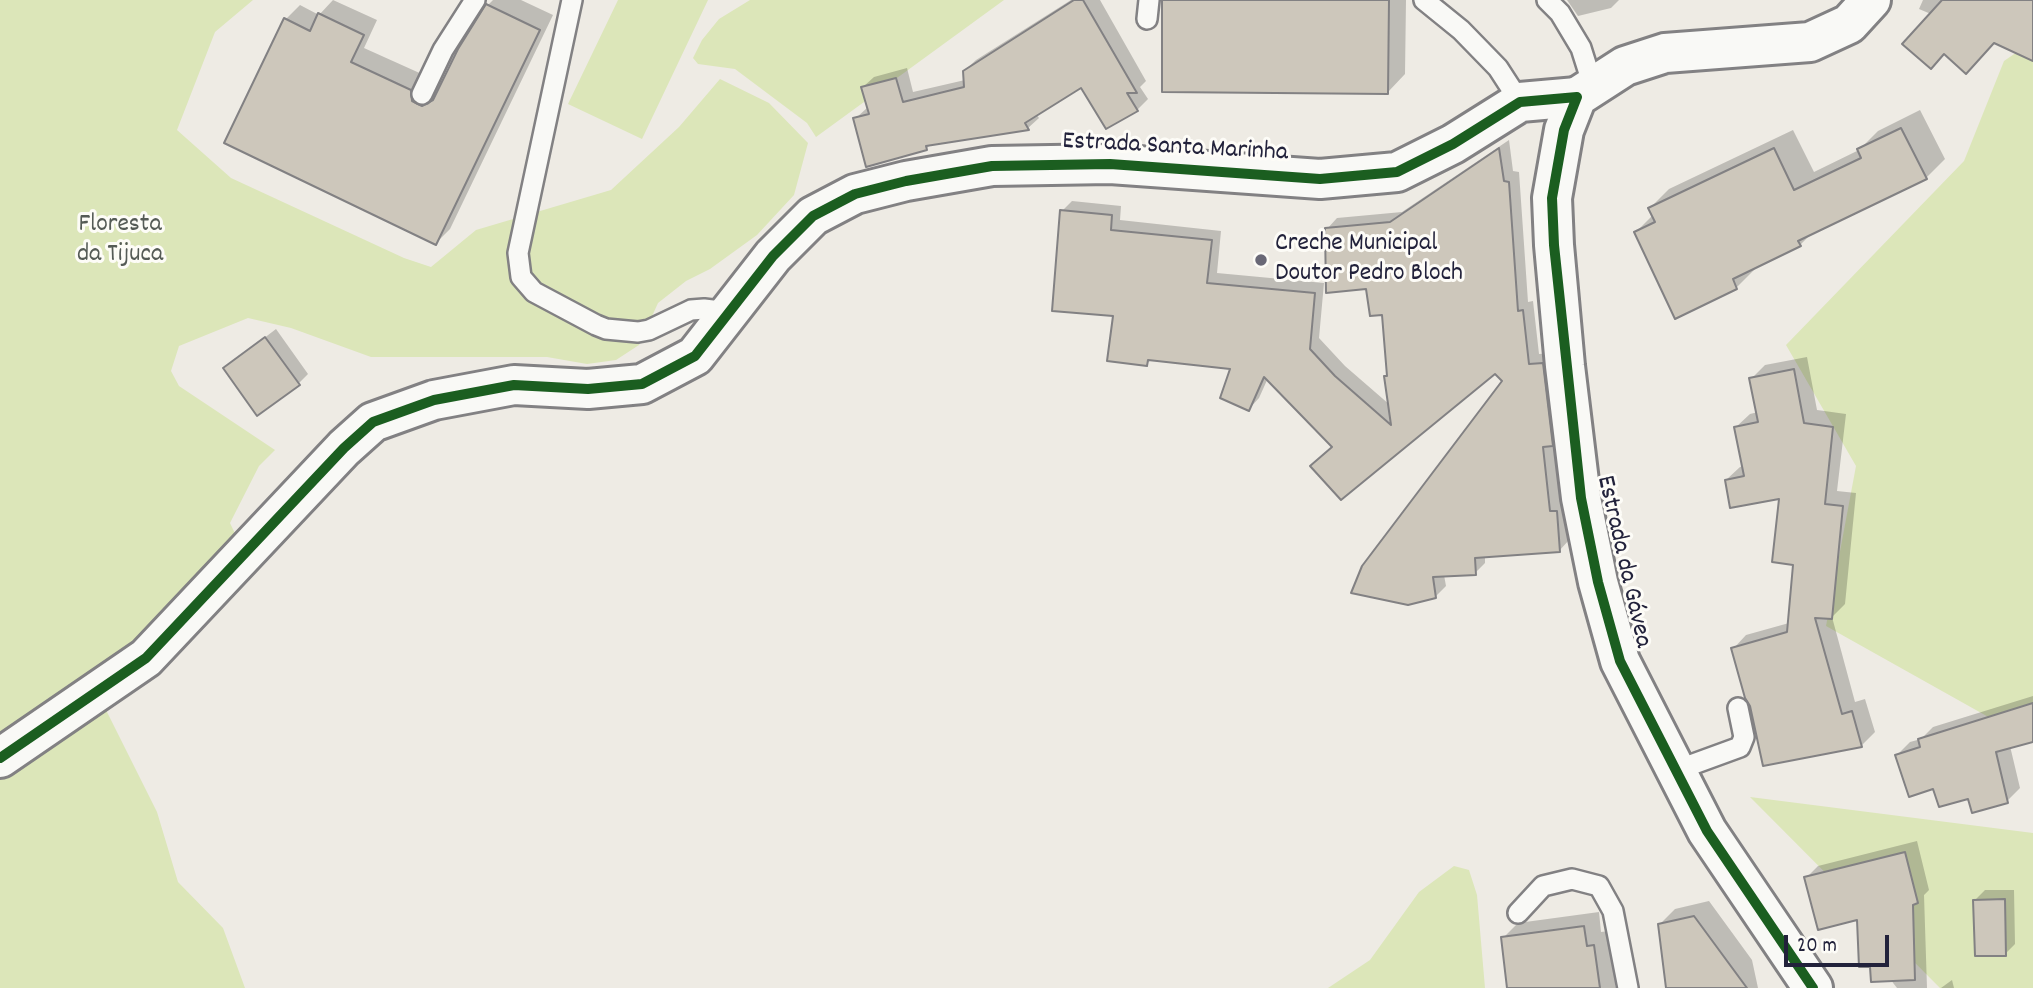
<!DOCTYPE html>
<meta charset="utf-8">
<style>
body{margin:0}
#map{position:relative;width:2033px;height:988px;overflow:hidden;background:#eeebe4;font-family:Dekko,sans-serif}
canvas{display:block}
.scale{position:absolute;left:1784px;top:935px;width:105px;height:32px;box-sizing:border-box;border:4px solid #22223b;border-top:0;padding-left:9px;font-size:21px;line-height:24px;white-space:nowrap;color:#22223b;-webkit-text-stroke:5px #fdfcf7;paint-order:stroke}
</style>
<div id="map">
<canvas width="2033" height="988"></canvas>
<div class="scale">20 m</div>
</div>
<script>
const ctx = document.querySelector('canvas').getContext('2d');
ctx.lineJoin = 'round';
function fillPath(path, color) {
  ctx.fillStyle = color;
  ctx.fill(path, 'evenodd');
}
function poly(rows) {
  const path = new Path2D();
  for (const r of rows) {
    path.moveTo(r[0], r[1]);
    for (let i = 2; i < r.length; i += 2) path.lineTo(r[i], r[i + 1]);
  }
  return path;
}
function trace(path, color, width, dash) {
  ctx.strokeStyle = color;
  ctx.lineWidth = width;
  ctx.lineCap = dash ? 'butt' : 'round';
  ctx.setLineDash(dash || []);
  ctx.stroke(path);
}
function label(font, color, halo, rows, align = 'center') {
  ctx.font = font + ' Dekko,sans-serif';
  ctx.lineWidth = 6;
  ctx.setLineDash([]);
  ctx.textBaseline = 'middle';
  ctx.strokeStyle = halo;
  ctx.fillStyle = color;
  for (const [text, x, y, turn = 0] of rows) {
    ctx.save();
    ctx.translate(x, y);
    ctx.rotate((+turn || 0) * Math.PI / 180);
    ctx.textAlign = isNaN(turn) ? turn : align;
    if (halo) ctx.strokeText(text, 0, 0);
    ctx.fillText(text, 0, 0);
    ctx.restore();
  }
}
fillPath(poly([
 [0,0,253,0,215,32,177,130,231,178,404,258,431,267,476,230,611,190,679,127,720,79,769,103,808,143,794,195,757,235,710,269,686,281,658,303,639,345,616,360,587,364,547,357,371,357,291,328,248,318,179,346,171,371,179,386,275,450,259,466,230,523,252,569,147,634,106,710,157,812,178,882,223,928,245,988,0,988],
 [618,0,708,0,642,139,568,104],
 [750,0,1004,0,816,137,807,123,735,69,698,64,693,58,702,40,719,19],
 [2033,41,2033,742,1826,626,1856,466,1786,345,1964,161,2004,61],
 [1750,797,2033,833,2033,988,1940,988],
 [1454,866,1469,870,1477,895,1485,988,1328,988,1370,960,1419,892]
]), '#dce6b9');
fillPath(poly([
 [333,0,377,20,364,48,424,75,426,87,438,93,488,5,493,0,521,0,553,15,450,229,436,243,286,19,300,5,319,15],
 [1071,0,1100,0,1146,81,1140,87,1148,99,1137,110,1082,86,1036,114,1039,118,1028,128,931,144,926,149,855,119,868,107,863,87,874,77,907,68,913,92,965,80,964,71,976,60],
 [1164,0,1406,0,1405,74,1388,92],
 [1567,0,1619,0,1611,8,1578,16],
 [1923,0,2033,0,2033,57,1919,9],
 [1920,110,1945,159,1926,178,1813,232,1800,245,1754,267,1755,269,1736,288,1636,232,1653,215,1650,208,1669,189,1793,130,1814,172,1859,150,1878,131],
 [1509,140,1513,171,1519,172,1528,302,1533,301,1539,354,1553,353,1562,434,1554,442,1560,501,1566,501,1569,540,1559,551,1485,556,1485,563,1475,573,1444,575,1446,586,1436,596,1408,603,1505,381,1495,372,1341,498,1334,446,1268,378,1259,398,1249,409,1232,367,1152,358,1147,364,1062,211,1072,201,1121,206,1120,220,1221,231,1217,273,1324,283,1319,338,1345,366,1390,405,1386,377,1388,375,1383,313,1327,229,1337,218,1402,212],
 [276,329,308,374,298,384,225,368],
 [1807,357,1817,410,1846,414,1837,491,1856,493,1845,604,1832,617,1855,702,1865,699,1875,732,1862,745,1765,764,1752,705,1733,649,1746,635,1789,623,1795,563,1781,496,1726,480,1740,467,1744,466,1736,427,1750,414,1758,412,1751,379,1765,365],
 [2033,696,2033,740,2010,746,2020,788,2007,801,1969,797,1935,787,1897,755,1910,742,1921,739,1933,727],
 [1917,841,1929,890,1924,895,1927,988,1897,988,1890,979,1872,965,1859,917,1806,878,1818,866],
 [1985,890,2014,890,2015,944,2005,954,1975,900],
 [1709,901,1752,960,1758,988,1668,988,1660,924,1675,909],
 [1599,912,1601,932,1609,931,1616,988,1509,988,1503,938,1518,923],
 [1952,980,1954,988,1941,988]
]), '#0003');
const building = poly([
 [1074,0,1083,0,1137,93,1127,93,1138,111,1106,129,1081,88,1025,123,1029,130,926,146,927,150,866,167,853,118,869,114,861,87,896,78,903,102,964,87,963,71,1074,0],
 [1162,0,1389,0,1388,94,1162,92,1162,0],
 [1942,0,2033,0,2033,61,1994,43,1966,74,1944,54,1931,69,1902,44,1942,0],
 [486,4,540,30,436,245,224,143,284,18,310,31,318,13,364,35,351,62,411,90,412,101,422,106,433,100,458,49,486,4],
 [1901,128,1927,179,1798,241,1801,246,1733,279,1737,289,1675,319,1634,232,1655,222,1648,208,1774,148,1794,190,1861,158,1857,149,1901,128],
 [1499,148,1504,181,1509,182,1518,311,1523,310,1529,364,1543,363,1553,446,1543,447,1550,511,1557,511,1560,552,1475,558,1476,575,1433,577,1436,598,1408,605,1351,593,1362,566,1502,381,1495,374,1341,500,1310,466,1332,447,1264,377,1249,411,1220,398,1230,369,1148,360,1147,366,1107,361,1113,316,1052,311,1060,210,1112,215,1111,230,1212,240,1207,283,1315,293,1310,349,1335,376,1391,425,1384,376,1387,376,1382,315,1370,316,1366,289,1326,293,1325,228,1390,222,1499,148],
 [265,337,300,385,257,416,223,368,265,337],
 [1794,369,1804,423,1833,427,1825,504,1843,506,1832,619,1815,618,1842,714,1852,711,1862,747,1763,766,1750,706,1745,698,1731,648,1787,632,1793,565,1772,562,1779,499,1730,508,1725,480,1744,476,1734,427,1758,422,1749,378,1794,369],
 [2033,703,2033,742,1996,752,2008,803,1972,813,1968,799,1939,807,1933,789,1909,797,1895,755,1920,747,1918,739,2033,703],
 [1905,852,1918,903,1913,905,1915,980,1871,982,1870,967,1859,967,1857,920,1818,930,1804,877,1905,852],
 [2005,899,2006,956,1975,956,1973,900,2005,899],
 [1694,916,1747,988,1666,988,1658,924,1694,916],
 [1584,926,1587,946,1594,945,1600,988,1507,988,1501,937,1584,926]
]);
fillPath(building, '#cdc7bb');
trace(building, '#828183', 2);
const lane = poly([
 [572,0,518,253,521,277,534,292,596,325,606,329,638,332,649,330,691,310,704,309,729,312],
 [1424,0,1461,30,1498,68,1520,102],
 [1547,0,1560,13,1581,48,1593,86],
 [1147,19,1149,0],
 [422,94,443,50,475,0],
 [1677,770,1740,747,1744,737,1738,708],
 [1518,913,1543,886,1572,879,1599,886,1613,911,1628,988]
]);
const street = poly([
 [0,758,146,658,344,448,373,422,434,400,514,385,588,389,642,384,695,356,773,256,813,216,855,194,906,181,992,166,1110,164,1320,179,1397,172,1453,144,1520,102,1577,97]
]);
const secondary = poly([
 [1813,988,1707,831,1620,661,1598,582,1581,498,1565,366,1554,245,1552,198,1564,130,1577,97,1625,66,1665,53,1810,42,1849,24,1871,0]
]);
trace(lane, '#828183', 24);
trace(street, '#828183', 44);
trace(secondary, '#828183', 44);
trace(lane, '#f9f9f6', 19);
trace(street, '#f9f9f6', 38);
trace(secondary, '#f9f9f6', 38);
trace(poly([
 [0,758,146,658,344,448,373,422,434,400,514,385,588,389,642,384,695,356,773,256,813,216,855,194,906,181,992,166,1110,164,1320,179,1397,172,1453,144,1520,102,1577,97,1564,130,1552,198,1554,245,1581,498,1598,582,1620,661,1707,831,1813,988]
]), '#1b5e20', 10);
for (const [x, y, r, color] of [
 [1261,260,7,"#696876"]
]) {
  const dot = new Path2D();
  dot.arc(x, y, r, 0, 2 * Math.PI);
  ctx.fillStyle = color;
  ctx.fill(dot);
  trace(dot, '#fdfcf7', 2.5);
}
label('26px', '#22223b', '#fdfcf7', [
 ["Estrada Santa Marinha",1175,149,3],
 ["Estrada da Gávea",1622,562,77]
]);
label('26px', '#555b56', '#fdfcf7', [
 ["Floresta",120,226],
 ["da Tijuca",120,256]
]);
label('26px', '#22223b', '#fdfcf7', [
 ["Creche Municipal",1275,245],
 ["Doutor Pedro Bloch",1275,275]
], 'left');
</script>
